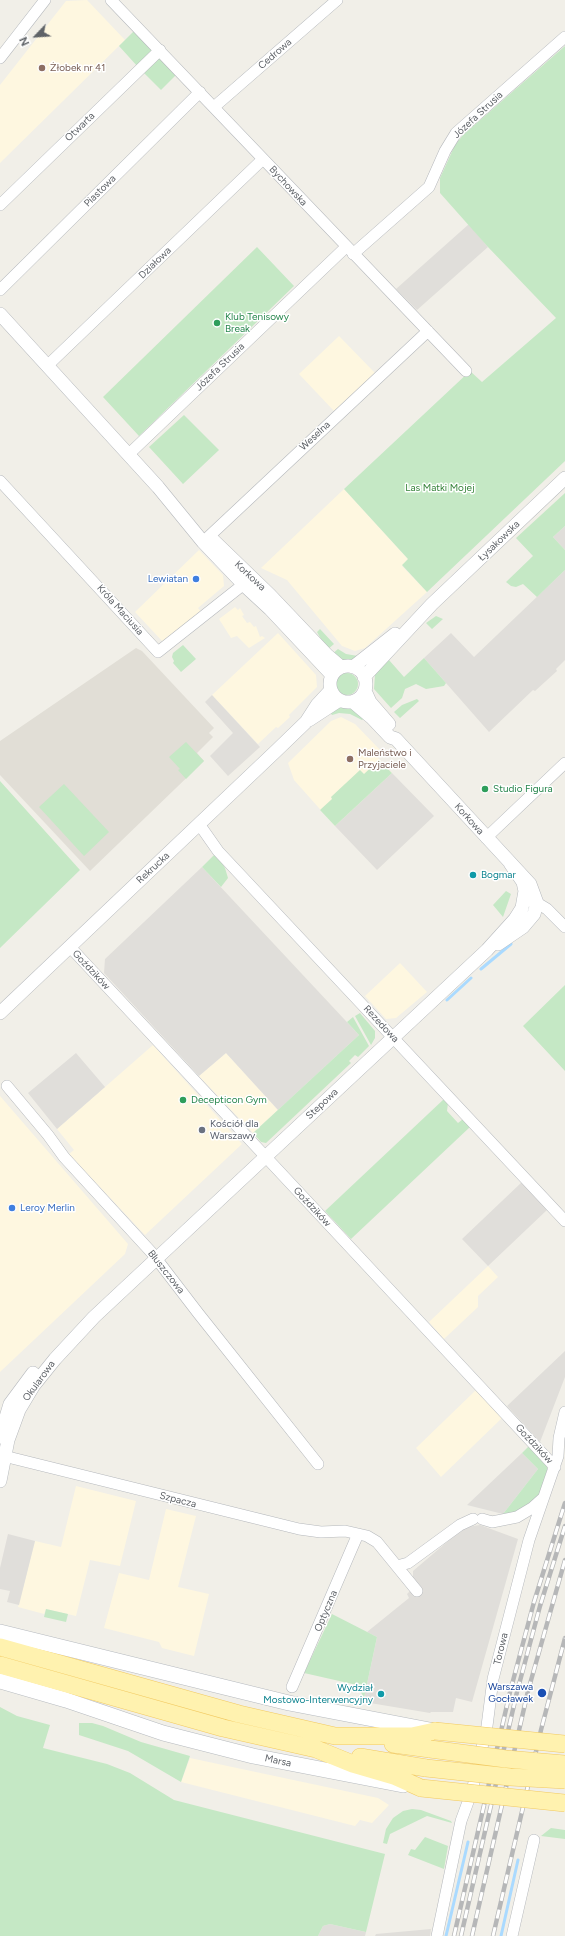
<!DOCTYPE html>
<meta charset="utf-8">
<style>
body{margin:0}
#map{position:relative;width:565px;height:1936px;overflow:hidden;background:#f1efe8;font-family:Figtree,sans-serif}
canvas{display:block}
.north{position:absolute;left:16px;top:16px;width:40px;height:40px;-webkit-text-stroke:3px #fff;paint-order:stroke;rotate:245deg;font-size:11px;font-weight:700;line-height:16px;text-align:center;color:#5f6368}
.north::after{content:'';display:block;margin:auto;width:14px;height:18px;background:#5f6368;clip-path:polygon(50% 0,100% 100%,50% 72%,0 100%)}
</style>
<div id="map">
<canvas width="565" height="1936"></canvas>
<div class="north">N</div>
</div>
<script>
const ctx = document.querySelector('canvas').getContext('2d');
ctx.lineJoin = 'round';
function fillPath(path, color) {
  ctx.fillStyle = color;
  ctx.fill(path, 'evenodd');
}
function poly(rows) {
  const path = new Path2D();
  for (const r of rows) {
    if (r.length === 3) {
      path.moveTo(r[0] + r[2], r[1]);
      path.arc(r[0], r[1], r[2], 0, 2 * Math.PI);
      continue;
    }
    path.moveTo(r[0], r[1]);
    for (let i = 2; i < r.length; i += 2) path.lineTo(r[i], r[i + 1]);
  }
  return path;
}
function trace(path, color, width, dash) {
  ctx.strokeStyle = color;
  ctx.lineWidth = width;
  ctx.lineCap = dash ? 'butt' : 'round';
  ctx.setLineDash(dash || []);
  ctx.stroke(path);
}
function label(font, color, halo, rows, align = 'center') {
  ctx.font = font + ' Figtree,sans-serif';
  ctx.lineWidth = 3;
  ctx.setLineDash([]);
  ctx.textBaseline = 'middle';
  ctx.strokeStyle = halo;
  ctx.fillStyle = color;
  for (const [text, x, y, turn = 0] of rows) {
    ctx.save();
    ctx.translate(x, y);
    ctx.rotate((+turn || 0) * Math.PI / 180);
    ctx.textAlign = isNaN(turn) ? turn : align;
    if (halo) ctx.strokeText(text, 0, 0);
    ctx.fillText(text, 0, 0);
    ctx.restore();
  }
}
fillPath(poly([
 [87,0,125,40,0,163,0,85,66,1],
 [339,336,375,373,334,411,299,374],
 [344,489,408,559,402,566,427,592,365,648,355,651,342,646,287,580,261,568],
 [199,550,223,575,224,586,198,608,202,613,163,642,135,612],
 [235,607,238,610,240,608,244,615,242,616,247,623,250,622,254,627,256,626,260,637,262,636,265,638,249,648,237,636,231,638,219,619],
 [278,633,316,675,317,687,289,715,290,717,278,728,276,727,258,744,212,695],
 [341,717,355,724,383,753,378,758,392,773,335,826,294,780,288,763,331,721],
 [400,963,427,992,396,1018,386,1019,365,996],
 [153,1045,242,1144,145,1235,69,1154,74,1150,57,1129],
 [226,1053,278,1110,253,1133,199,1076],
 [0,1096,128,1244,125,1254,0,1372],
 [488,1266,498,1277,478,1296,478,1307,444,1339,429,1322],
 [476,1390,502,1418,441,1477,416,1448],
 [76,1486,136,1501,120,1566,90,1560,76,1616,46,1609,44,1614,18,1607,35,1541,61,1547],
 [166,1509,196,1516,178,1587,209,1594,194,1656,162,1648,159,1642,104,1628,119,1573,149,1580],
 [190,1758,378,1798,389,1805,372,1823,360,1820,355,1826,181,1782]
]), '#fef7e0');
fillPath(poly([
 [469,224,488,247,417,310,396,289],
 [565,526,565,550,553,537],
 [565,570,565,660,556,669,557,671,535,691,533,690,489,732,424,658,451,633,474,657],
 [212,695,260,747,228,776,210,756,233,733,205,702],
 [392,773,434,816,377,870,335,826],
 [202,867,359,1035,278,1110,226,1053,199,1076,104,973,105,959],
 [76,1053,105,1087,57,1129,28,1093],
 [522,1182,547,1210,488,1266,462,1239],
 [565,1351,565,1377,540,1442,507,1406],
 [522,1453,538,1469,503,1514,467,1505],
 [480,1525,518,1539,472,1702,456,1698,453,1712,431,1712,430,1713,370,1703,370,1700,364,1698,377,1637,367,1632,409,1598,407,1594,412,1589,416,1593,422,1588,413,1578,413,1571,461,1530,473,1526],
 [8,1534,35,1541,19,1605,7,1602,10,1591,0,1589,0,1568],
 [330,1924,366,1932,365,1936,318,1936,323,1926],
 [431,1929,430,1936,375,1936,376,1934]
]), '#e0deda');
fillPath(poly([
 [136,648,142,651,214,728,209,733,213,737,197,753,204,761,90,871,0,775,0,741]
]), '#e1ded6');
fillPath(poly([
 [136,29,151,45,151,53,138,67,119,46],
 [565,46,565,461,427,592,402,565,408,559,344,489,470,371,482,382,556,318,488,247,440,193,440,178,455,145,463,135],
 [157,56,178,73,161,90,142,71],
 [257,247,294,286,139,436,103,397],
 [184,415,219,450,183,484,149,447],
 [565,493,565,526,553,537,565,550,565,570,537,597,523,584,516,587,511,586,506,582,533,556,516,538],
 [436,616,443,619,432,629,426,623],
 [320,629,334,644,327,650,317,632],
 [183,645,196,659,181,672,173,663,174,661,172,657,173,653],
 [338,649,346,654,358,656,352,660,343,661,331,655],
 [424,658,446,683,444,686,426,689,416,684,405,689,402,698,391,708,374,689,375,674,389,660,404,677],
 [347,684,11],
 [417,699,419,701,400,718,394,712,402,705],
 [339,707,353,709,366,717,362,720,350,714,339,713,332,715,329,711],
 [186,742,204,761,186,779,178,770,180,769,169,757],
 [379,760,392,773,335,826,320,810,332,799,331,797,360,770,364,774],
 [0,781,80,870,0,948],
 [64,784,109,832,84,856,39,807],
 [216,853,225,868,228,878,221,887,202,867],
 [506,891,511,894,503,917,493,905],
 [565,985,565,1071,523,1026],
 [360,1013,375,1031,375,1038,371,1045,355,1016],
 [353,1017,369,1046,358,1057,355,1055,349,1061,351,1063,266,1143,261,1142,253,1133,359,1035,347,1022],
 [444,1099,448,1103,447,1111,458,1123,463,1119,470,1127,351,1239,325,1211],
 [528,1447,534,1448,547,1464,547,1471,540,1492,537,1499,522,1511,498,1516,503,1514,538,1469,522,1453],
 [46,1609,68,1614,66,1622,44,1617],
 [332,1614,377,1637,364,1698,357,1685,304,1673],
 [0,1707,17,1716,50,1725,43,1748,107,1764,130,1773,174,1800,385,1854,366,1932,330,1924,323,1926,318,1936,0,1936],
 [79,1723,92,1723,103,1726,141,1742,190,1756,181,1782,128,1751,79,1735],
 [412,1809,421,1810,451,1821,452,1823,427,1816,390,1834,387,1844,383,1843,386,1829,393,1818,403,1811],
 [551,1828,565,1830,565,1839,541,1836],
 [425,1837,448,1846,444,1869,408,1855,411,1849,415,1850]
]), '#c5e8c5');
trace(poly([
 [481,969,511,944],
 [447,1000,471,978],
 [446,1936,468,1842],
 [501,1936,518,1860]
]), '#aadaff', 3);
const minor = poly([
 [111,0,466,371],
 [0,58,45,0],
 [214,107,337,0],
 [0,205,160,50],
 [353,254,429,187,445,151,456,133,565,37],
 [0,290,200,92],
 [47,366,263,159],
 [129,454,346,247],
 [0,481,158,652,249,580],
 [203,542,428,331],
 [199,824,218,851,565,1221],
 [486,838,565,763],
 [529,901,537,903,547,909,565,927],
 [70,947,555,1467],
 [7,1086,48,1135,64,1157,152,1253,198,1313,318,1464],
 [0,1455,299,1529,321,1532,345,1531,367,1536,377,1542,417,1591],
 [482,1519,492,1522,517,1517,532,1508,542,1499],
 [397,1566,408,1563,460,1525,473,1519],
 [292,1687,358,1534],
 [437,1936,461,1821,472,1791,487,1726,493,1679,529,1540,558,1456,559,1438,565,1412],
 [512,1936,534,1840]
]);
const tertiary = poly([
 [0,314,158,487,203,542,244,585,270,609,332,675],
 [213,540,270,595,327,655,341,667],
 [348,684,18],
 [353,667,395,634],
 [364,677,432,604,565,478],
 [365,691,370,702,389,724],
 [353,702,372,718,390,737,396,739,530,884,537,903,534,914,523,927,498,944],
 [309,720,338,701],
 [0,1013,277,750,306,722,317,705,330,691],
 [0,1437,10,1404,33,1373],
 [0,1481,8,1440,19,1410,34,1385,55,1359,94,1317,487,950,515,919,522,908,525,891,523,882,510,863]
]);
const secondary = poly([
 [0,1632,289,1703,435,1731],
 [0,1681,66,1700,163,1733,253,1756,403,1785]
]);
const primary = poly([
 [0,1647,239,1714,335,1736,412,1736,435,1731],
 [0,1665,223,1728,316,1749,353,1764,394,1776,421,1788],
 [393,1744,430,1749],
 [360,1757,426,1768]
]);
trace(minor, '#b5b8bc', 12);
trace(tertiary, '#b5b8bc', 14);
trace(secondary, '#b6babf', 16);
trace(primary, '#f2c960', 18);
trace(minor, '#fff', 11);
trace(tertiary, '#fff', 13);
trace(secondary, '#fff', 15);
trace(primary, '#fff2af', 17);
const rail = poly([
 [454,1936,510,1692,534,1602,565,1503],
 [461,1936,517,1692,540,1606,565,1526],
 [472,1936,528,1691,565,1560],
 [493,1936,541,1730,565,1638]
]);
trace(rail, '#b6b7b8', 4.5);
trace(rail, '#fff', 3, [9]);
const primaryBridge = poly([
 [435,1731,565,1744],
 [430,1749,506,1759,565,1764],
 [426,1768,510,1777,565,1780],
 [421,1788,565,1803]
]);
trace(primaryBridge, '#f2c960', 18, []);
trace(primaryBridge, '#fff2af', 17);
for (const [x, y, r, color] of [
 [42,68,4,"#8d6e63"],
 [217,323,4,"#2e9e5b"],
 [196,579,4,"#3f7fe0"],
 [350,759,4,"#8d6e63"],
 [485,789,4,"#2e9e5b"],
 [473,875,4,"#0f9aa8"],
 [183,1100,4,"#2e9e5b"],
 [202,1130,4,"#6b7280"],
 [12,1208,4,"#3f7fe0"],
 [542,1693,5,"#1a4fb4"],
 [381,1694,4,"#0f9aa8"]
]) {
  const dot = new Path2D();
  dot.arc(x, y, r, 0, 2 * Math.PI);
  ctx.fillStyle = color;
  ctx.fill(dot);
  trace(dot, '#fff', 1.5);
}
label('10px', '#5f6368', '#fff', [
 ["Cedrowa",275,54,-41],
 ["Józefa Strusia",478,115,-43],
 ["Otwarta",80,127,-44],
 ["Bychowska",288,186,47],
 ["Piastowa",100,191,-45],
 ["Działowa",155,263,-44],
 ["Józefa Strusia",220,367,-44],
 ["Weselna",315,436,-43],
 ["Łysakowska",499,541,-44],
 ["Korkowa",250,576,43],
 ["Króla Maciusia",120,610,48],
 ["Korkowa",469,819,48],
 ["Rekrucka",153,868,-43],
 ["Goździków",91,970,47],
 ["Rezedowa",381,1024,47],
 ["Stepowa",322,1104,-43],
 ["Goździków",312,1207,47],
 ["Bluszczowa",166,1272,52],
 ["Okularowa",39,1381,-54],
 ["Goździków",534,1444,47],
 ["Szpacza",178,1500,14],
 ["Optyczna",326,1611,-67],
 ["Torowa",501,1649,-76],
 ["Marsa",278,1761,12]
]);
label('10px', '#785e54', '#fff', [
 ["Żłobek nr 41",50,68],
 ["Maleństwo i",358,753],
 ["Przyjaciele",358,765]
], 'left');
label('10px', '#27864d', '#fff', [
 ["Klub Tenisowy",225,317],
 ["Break",225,329],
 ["Studio Figura",493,789],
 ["Decepticon Gym",191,1100]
], 'left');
label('10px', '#348238', '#fff', [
 ["Las Matki Mojej",440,488]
]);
label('10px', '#366cbe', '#fff', [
 ["Lewiatan",188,579],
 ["Leroy Merlin",20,1208,"left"]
], 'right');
label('10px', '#0d838f', '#fff', [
 ["Bogmar",481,875],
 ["Wydział",373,1688,"right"],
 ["Mostowo-Interwencyjny",373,1700,"right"]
], 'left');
label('10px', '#5b616d', '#fff', [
 ["Kościół dla",210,1124],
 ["Warszawy",210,1136]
], 'left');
label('10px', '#164399', '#fff', [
 ["Warszawa",533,1687],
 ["Gocławek",533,1699]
], 'right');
</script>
